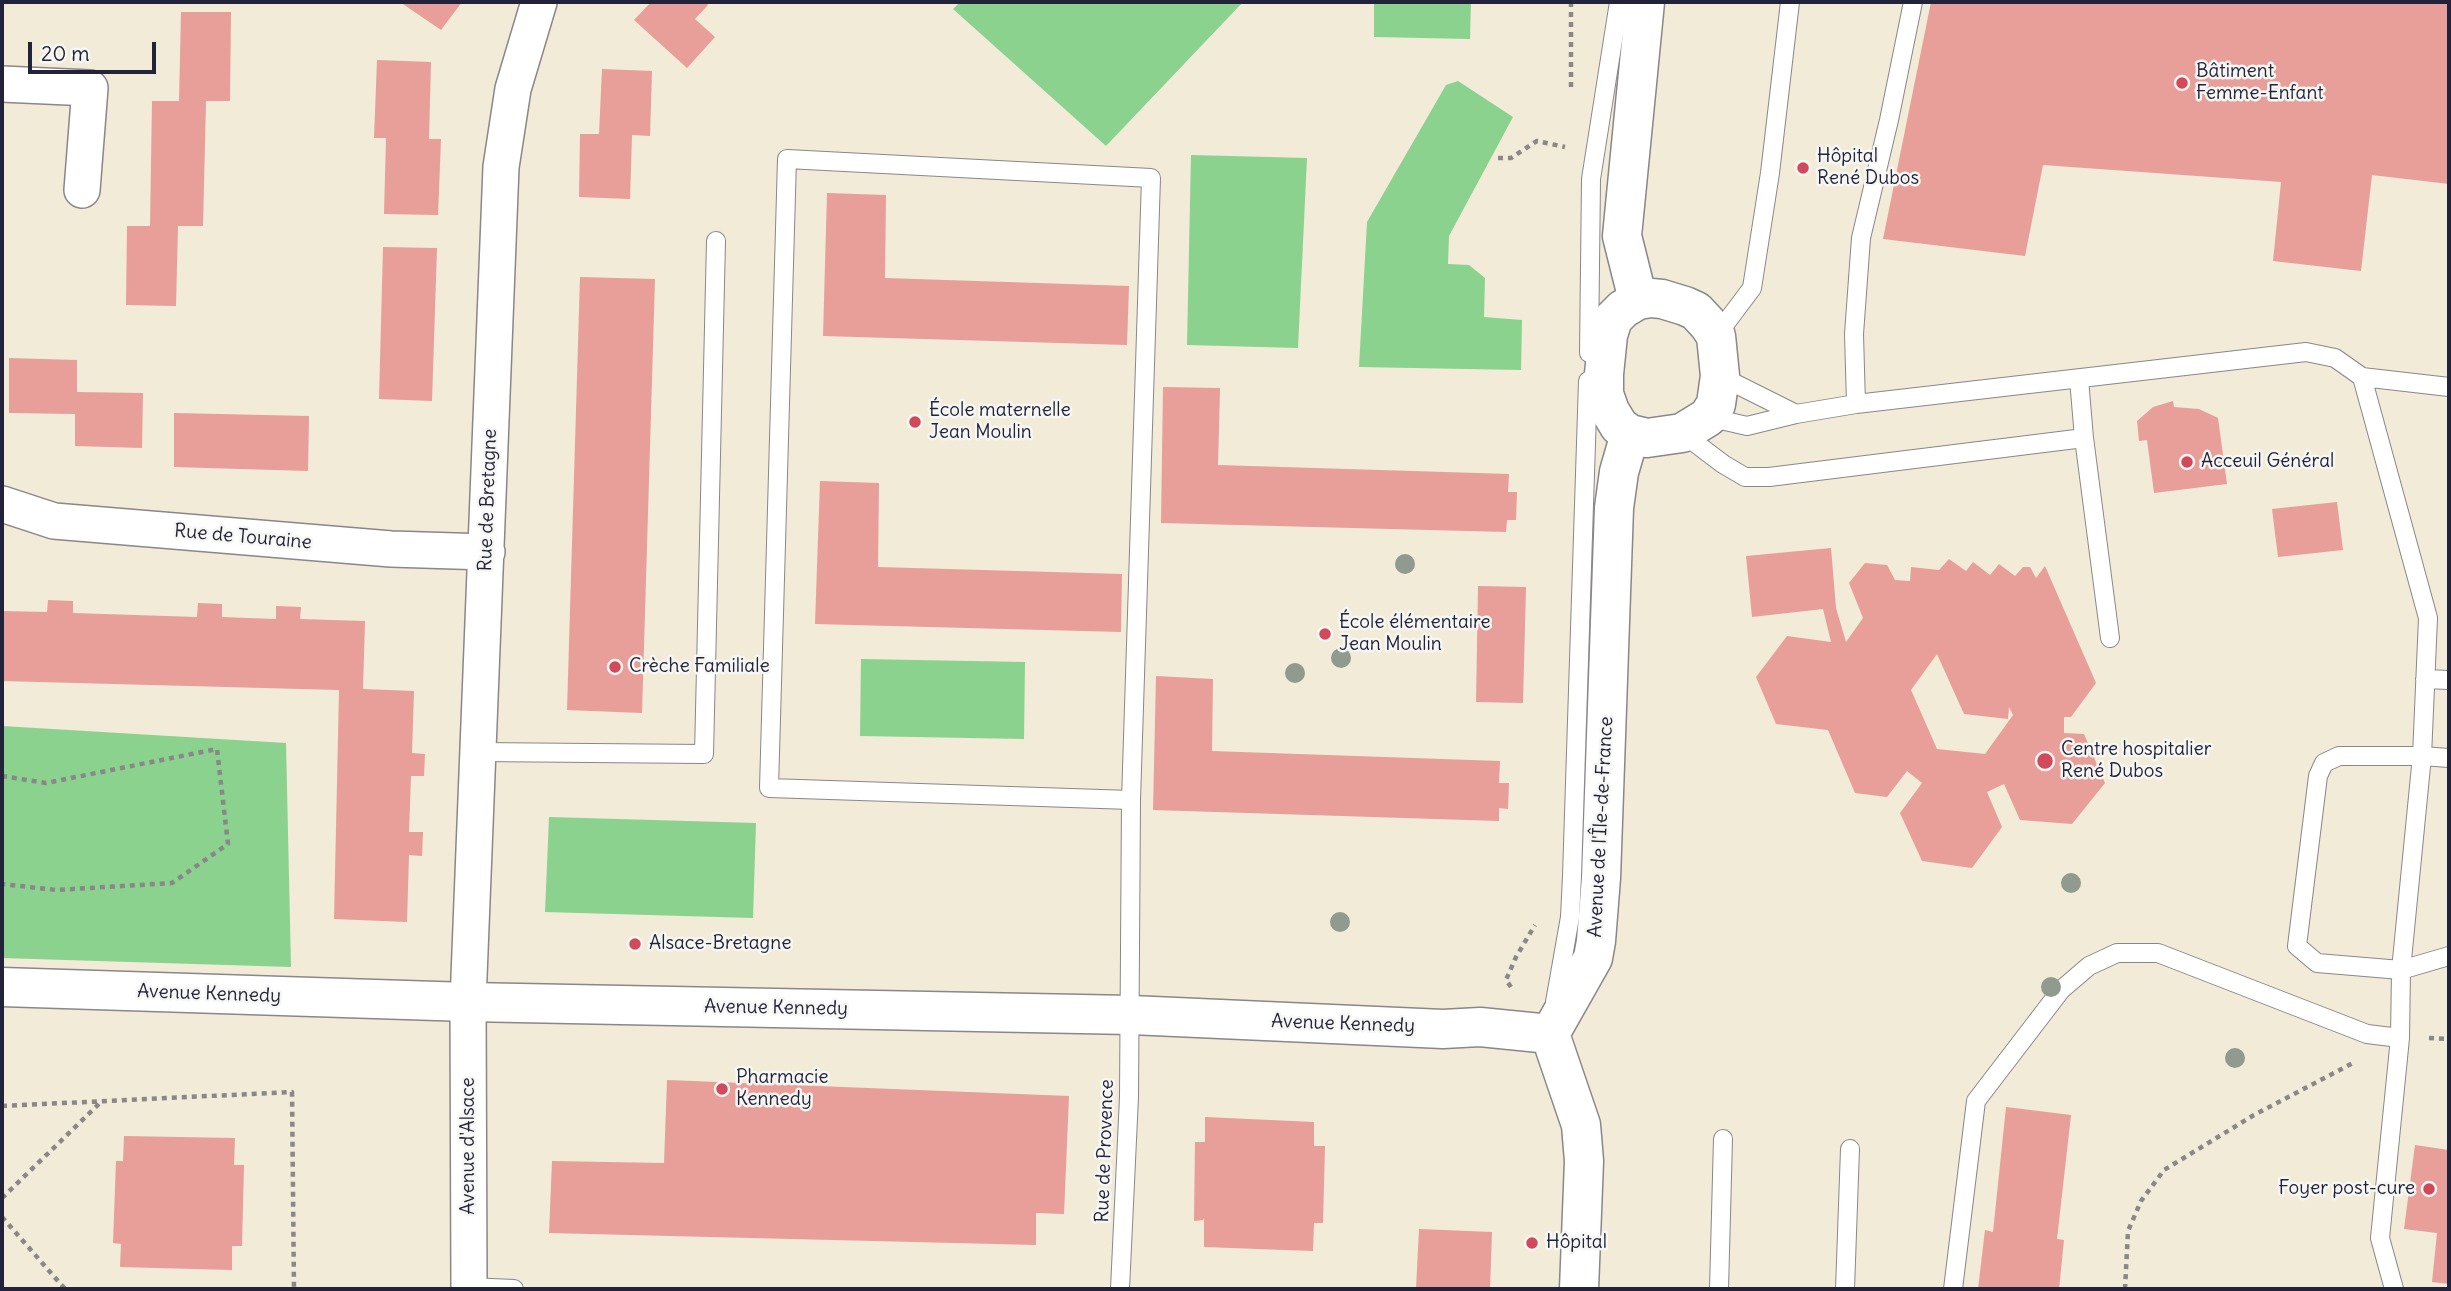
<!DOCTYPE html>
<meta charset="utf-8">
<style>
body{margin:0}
#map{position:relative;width:2451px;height:1291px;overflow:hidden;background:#f1ebd8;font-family:Delius,sans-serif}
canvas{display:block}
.frame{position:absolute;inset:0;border:4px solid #22223b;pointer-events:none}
.scale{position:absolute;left:28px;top:42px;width:128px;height:32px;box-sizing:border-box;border:4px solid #22223b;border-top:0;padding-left:9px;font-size:21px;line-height:24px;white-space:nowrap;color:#22223b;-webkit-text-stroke:5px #f6f6f2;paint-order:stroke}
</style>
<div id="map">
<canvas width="2451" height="1291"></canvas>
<div class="frame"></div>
<div class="scale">20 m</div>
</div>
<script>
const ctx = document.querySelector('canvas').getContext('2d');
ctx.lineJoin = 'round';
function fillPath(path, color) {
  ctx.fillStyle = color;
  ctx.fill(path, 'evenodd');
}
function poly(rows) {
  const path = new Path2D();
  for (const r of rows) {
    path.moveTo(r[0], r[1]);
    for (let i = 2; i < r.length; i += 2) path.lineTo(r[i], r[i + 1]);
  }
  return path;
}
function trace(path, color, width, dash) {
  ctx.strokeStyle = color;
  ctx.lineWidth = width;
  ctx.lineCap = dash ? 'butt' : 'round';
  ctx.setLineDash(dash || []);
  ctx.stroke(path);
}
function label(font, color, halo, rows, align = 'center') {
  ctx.font = font + ' Delius,sans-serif';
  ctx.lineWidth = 5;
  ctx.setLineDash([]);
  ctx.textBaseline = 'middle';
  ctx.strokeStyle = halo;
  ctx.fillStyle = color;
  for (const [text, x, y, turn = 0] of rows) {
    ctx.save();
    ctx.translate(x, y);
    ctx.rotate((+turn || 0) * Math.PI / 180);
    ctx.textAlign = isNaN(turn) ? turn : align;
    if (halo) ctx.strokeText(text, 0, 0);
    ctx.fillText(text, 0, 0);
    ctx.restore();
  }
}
fillPath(poly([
 [960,2,1243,2,1106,146,953,9],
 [1374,2,1471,2,1470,39,1374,37],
 [1458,81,1513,117,1449,236,1448,264,1469,265,1485,278,1484,317,1522,320,1521,370,1359,367,1367,222,1446,85],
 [1191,155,1307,158,1298,348,1187,345],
 [861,659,1025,662,1024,739,860,736],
 [2,726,286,743,291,967,2,958],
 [549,817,756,823,753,918,545,912]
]), '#8ad28d');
fillPath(poly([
 [400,2,462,2,441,30],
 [651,2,706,2,708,5,695,19,715,37,687,68,634,20],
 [1931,2,2449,2,2449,184,2372,175,2361,271,2273,261,2281,182,2043,165,2025,256,1883,239],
 [181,12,231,12,230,101,206,101,203,226,178,226,176,306,126,305,127,226,150,226,152,101,179,101],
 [377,60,431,62,429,139,441,139,438,215,384,214,386,138,374,138],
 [602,69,652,71,650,136,632,135,630,199,579,197,580,134,599,134],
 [827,193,886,195,885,278,1129,286,1127,345,823,336],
 [383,247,437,248,432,401,379,399],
 [580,277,655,279,642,713,567,710],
 [9,358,77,360,77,392,143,393,142,448,75,446,75,414,9,413],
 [1163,387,1220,388,1218,465,1509,474,1508,492,1517,492,1516,520,1507,520,1506,532,1161,523],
 [2173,401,2174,407,2199,409,2218,418,2227,484,2154,493,2147,440,2139,441,2137,421,2153,407],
 [174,413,309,416,308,471,174,467],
 [820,481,879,483,878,567,1122,574,1121,632,815,624],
 [2337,502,2343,550,2278,557,2272,509],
 [1831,548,1836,608,1846,642,1863,618,1849,583,1865,563,1887,565,1895,580,1910,581,1911,567,1939,570,1949,559,1966,571,1973,562,1990,575,1999,564,2015,576,2023,567,2030,567,2036,578,2045,566,2096,683,2071,717,2064,717,2064,733,2084,734,2105,783,2072,824,2020,820,2004,784,1987,792,2002,827,1972,868,1922,861,1900,813,1922,783,1907,771,1887,797,1855,793,1828,730,1776,724,1756,677,1787,636,1831,642,1823,609,1752,617,1746,556],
 [1937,654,1964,714,2008,719,2009,707,2013,715,1985,754,1937,749,1911,690],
 [1478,586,1526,587,1523,703,1476,702],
 [48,600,73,601,73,613,197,617,198,603,222,604,222,617,276,619,276,606,301,607,300,619,365,621,363,689,414,691,412,753,425,754,424,776,411,776,409,832,423,832,422,856,409,855,407,922,334,919,339,690,2,681,2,611,47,612],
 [1156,676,1213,679,1212,751,1500,761,1499,783,1509,783,1508,809,1499,808,1499,821,1153,810],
 [667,1080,1069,1096,1064,1214,1036,1213,1036,1245,549,1233,552,1161,664,1163],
 [2006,1107,2071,1115,2057,1239,2064,1240,2059,1289,1978,1289,1985,1230,1993,1232],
 [1205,1117,1314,1122,1314,1146,1325,1146,1323,1223,1314,1223,1313,1251,1204,1247,1204,1218,1203,1220,1194,1221,1195,1142,1205,1142],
 [124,1136,235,1138,234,1165,244,1165,242,1246,232,1246,232,1270,120,1267,121,1244,113,1243,116,1161,123,1161],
 [2415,1145,2449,1150,2449,1284,2432,1282,2437,1233,2404,1229],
 [1419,1229,1492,1232,1490,1289,1416,1289]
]), '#e89e99');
const service = poly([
 [1716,336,1752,288,1770,173,1790,2],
 [1589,353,1591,179,1619,2],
 [1720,376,1796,414],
 [2362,377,2428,618,2422,756,2339,756,2324,763,2318,776,2297,946,2317,963,2401,970,2449,956],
 [1856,404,1854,334,1861,238,1889,120,1913,2],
 [1708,417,1747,426,1796,414,1856,404,2306,352,2335,358,2362,377,2449,387],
 [1682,433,1723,464,1745,477,1769,477,2084,438,2079,379],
 [2084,438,2110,638],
 [2425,679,2449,680],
 [478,752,704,754,716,241],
 [1555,1002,1570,917,1572,876,1588,381],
 [469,1287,514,1289],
 [1120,1289,1129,1097,1131,800,1151,178,787,159,769,788,1131,800],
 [1719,1289,1723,1139],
 [1845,1289,1850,1149],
 [1953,1289,1976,1101,2061,990,2089,966,2117,953,2158,953,2367,1034,2400,1038],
 [2394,1289,2380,1238,2400,1038,2401,970,2422,756,2449,758]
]);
const minor = poly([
 [2,84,90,88,82,190],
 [2,504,54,521,391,549,487,552],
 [469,1289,468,1002,501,167,513,89,539,2]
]);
const tertiary = poly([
 [1651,298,1662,299,1685,306,1696,311,1708,324,1716,336,1720,376,1716,404,1708,417,1682,433,1647,438,1630,434,1619,426,1610,411,1604,394,1604,374,1608,335,1613,319,1623,309,1638,300,1651,298],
 [1638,300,1622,236,1645,2],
 [2,987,468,1002,1131,1015,1443,1029,1480,1027,1550,1034],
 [1579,1289,1584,1161,1581,1125,1550,1034,1593,958,1596,941,1601,878,1614,508,1619,472,1630,434]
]);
trace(service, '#8a868a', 20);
trace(minor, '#8a868a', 38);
trace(tertiary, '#8a868a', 41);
trace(poly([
 [1571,2,1571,88],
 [1498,158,1511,158,1537,141,1565,147],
 [2,776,46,783,217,749,228,844,172,883,56,890,2,884],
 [1511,987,1506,980,1516,957,1535,925],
 [2429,1038,2449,1039],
 [2,1106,292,1092,294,1289],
 [2,1198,102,1101],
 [2,1217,65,1289],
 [2125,1289,2128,1231,2141,1201,2164,1170,2254,1115,2353,1063]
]), '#8a868a', 4.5, [5, 5]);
trace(service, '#fff', 18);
trace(minor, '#fff', 35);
trace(tertiary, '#fff', 38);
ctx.fillStyle = '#909a8f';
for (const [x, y] of [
 [1405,564],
 [1341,658],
 [1295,673],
 [2071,883],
 [1340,922],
 [2051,987],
 [2235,1058]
]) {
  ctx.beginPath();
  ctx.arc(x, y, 10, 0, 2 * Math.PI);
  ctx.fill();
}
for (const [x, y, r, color] of [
 [2182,83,7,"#d1495b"],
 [1803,168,7,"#d1495b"],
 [915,422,7,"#d1495b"],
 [2187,462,7,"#d1495b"],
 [1325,634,7,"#d1495b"],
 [615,667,7,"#d1495b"],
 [2045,761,9,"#d1495b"],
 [635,944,7,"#d1495b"],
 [722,1089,7,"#d1495b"],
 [2429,1189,7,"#d1495b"],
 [1532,1243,7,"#d1495b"]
]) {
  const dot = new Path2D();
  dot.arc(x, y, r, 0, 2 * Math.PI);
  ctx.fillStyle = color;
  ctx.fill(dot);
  trace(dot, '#f6f6f2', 2.5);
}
label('19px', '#22223b', '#f6f6f2', [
 ["Bâtiment",2196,72],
 ["Femme-Enfant",2196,94],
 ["Hôpital",1817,157],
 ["René Dubos",1817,179],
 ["École maternelle",929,411],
 ["Jean Moulin",929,433],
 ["Acceuil Général",2201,462],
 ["École élémentaire",1339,623],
 ["Jean Moulin",1339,645],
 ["Crèche Familiale",629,667],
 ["Centre hospitalier",2061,750],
 ["René Dubos",2061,772],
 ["Alsace-Bretagne",649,944],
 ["Pharmacie",736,1078],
 ["Kennedy",736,1100],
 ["Foyer post-cure",2415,1189,"right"],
 ["Hôpital",1546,1243]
], 'left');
label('19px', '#22223b', '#f6f6f2', [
 ["Rue de Bretagne",488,500,-88],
 ["Rue de Touraine",243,537,5],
 ["Avenue de l'Île-de-France",1601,827,-87],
 ["Avenue Kennedy",209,994,2],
 ["Avenue Kennedy",776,1008,1],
 ["Avenue Kennedy",1343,1024,2],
 ["Avenue d'Alsace",469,1146,-90],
 ["Rue de Provence",1105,1151,-88]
]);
</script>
